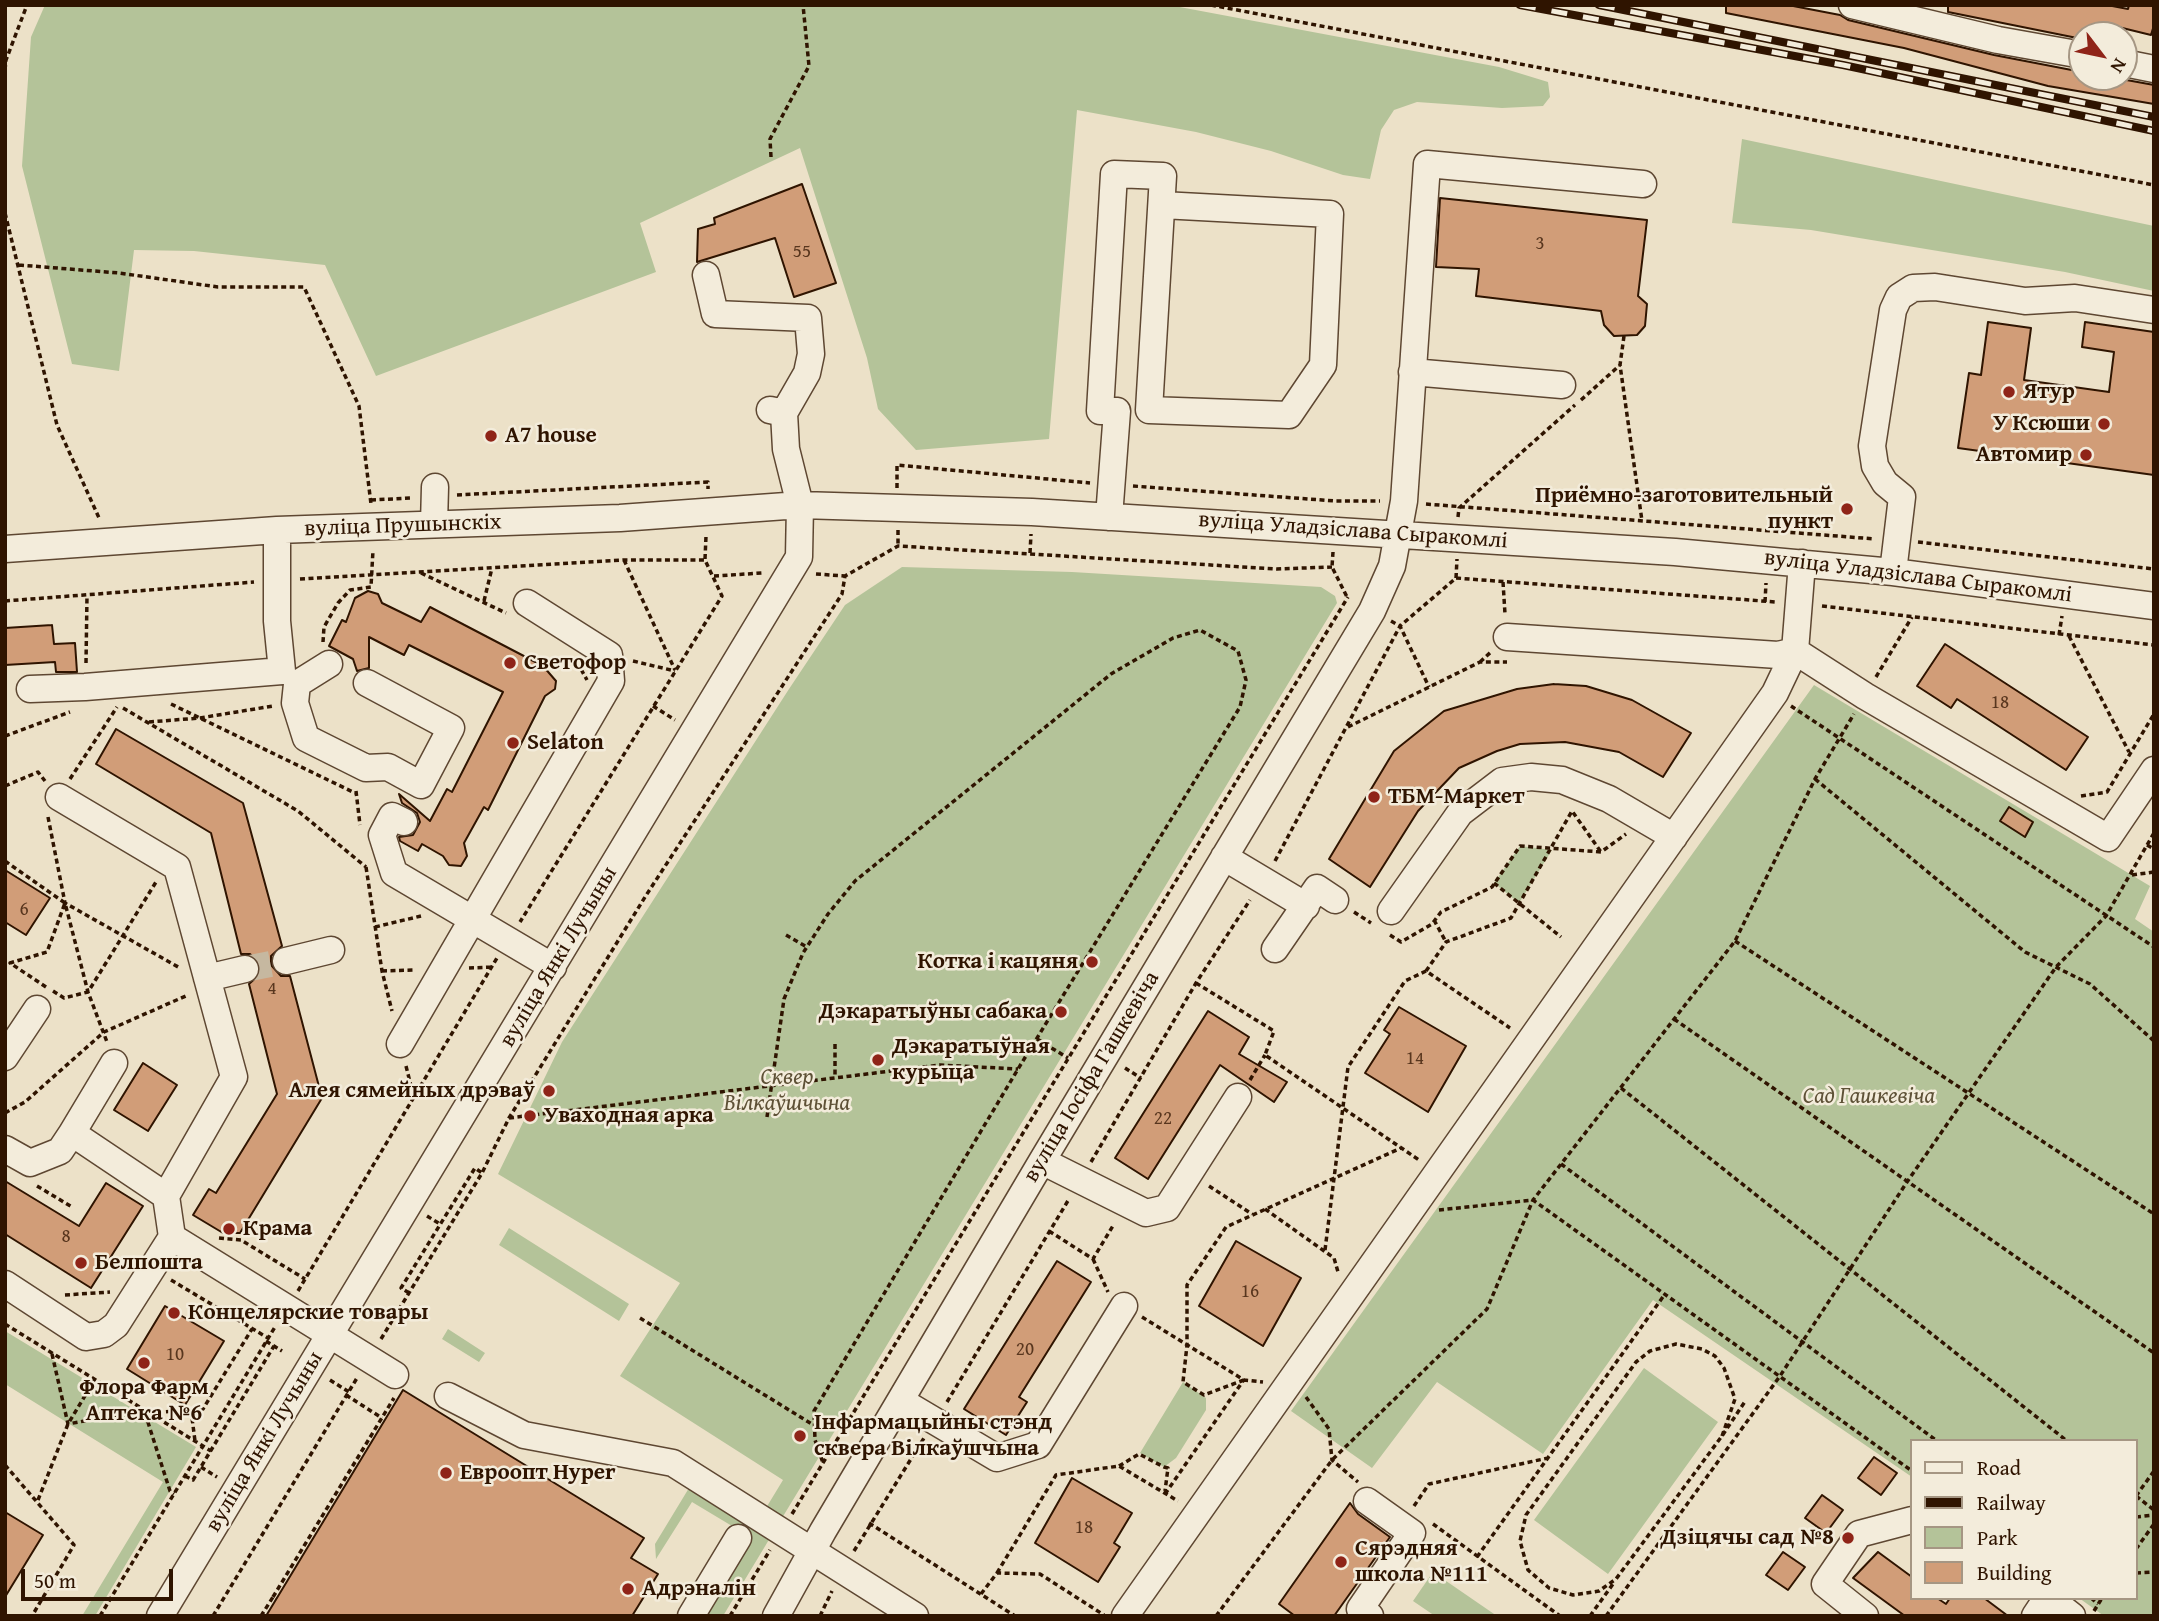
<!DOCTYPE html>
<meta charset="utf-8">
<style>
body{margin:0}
#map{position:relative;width:2159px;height:1621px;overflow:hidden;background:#ece1c8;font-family:"Gentium Book Plus",serif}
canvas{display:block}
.frame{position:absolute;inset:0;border:7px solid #2f1400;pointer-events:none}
.legend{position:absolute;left:1910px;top:1439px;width:228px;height:161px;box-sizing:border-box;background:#f3ecdb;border:2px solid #a59683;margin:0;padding:9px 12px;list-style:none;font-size:21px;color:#2f1400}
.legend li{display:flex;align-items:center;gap:14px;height:35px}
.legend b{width:35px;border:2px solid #a59683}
.north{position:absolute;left:2068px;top:21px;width:70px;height:70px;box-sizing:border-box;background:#f3ecdb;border:2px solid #a59683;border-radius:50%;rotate:122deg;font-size:19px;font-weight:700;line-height:28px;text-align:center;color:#2f1400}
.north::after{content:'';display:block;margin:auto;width:24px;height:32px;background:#8f2418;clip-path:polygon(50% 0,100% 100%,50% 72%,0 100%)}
.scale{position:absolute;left:21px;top:1569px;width:152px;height:32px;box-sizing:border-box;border:4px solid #2f1400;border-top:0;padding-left:9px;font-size:21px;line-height:24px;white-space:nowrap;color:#2f1400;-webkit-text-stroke:5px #f3ecdb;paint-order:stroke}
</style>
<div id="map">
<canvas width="2159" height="1621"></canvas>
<div class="frame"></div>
<ul class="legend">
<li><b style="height:9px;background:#f3ecdb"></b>Road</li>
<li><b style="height:9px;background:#2f1400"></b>Railway</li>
<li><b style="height:19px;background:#b4c399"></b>Park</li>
<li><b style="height:19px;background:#d19d78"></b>Building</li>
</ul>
<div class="north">N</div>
<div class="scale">50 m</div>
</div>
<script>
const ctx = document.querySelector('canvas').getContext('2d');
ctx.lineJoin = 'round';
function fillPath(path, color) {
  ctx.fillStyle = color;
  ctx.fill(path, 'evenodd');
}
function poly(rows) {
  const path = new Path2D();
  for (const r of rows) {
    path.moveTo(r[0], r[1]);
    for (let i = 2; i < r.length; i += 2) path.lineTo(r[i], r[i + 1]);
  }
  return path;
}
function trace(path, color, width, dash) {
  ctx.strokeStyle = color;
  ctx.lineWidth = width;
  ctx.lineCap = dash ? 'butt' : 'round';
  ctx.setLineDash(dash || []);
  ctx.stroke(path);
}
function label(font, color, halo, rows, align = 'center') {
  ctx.font = font + ' "Gentium Book Plus",serif';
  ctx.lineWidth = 5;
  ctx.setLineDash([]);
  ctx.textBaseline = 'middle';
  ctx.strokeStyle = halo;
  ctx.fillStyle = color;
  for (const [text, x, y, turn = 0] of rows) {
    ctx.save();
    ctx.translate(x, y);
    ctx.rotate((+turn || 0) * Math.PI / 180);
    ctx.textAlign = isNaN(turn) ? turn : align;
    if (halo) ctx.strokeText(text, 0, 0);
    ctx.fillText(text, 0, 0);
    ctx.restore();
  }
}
fillPath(poly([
 [45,5,1169,5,1499,67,1548,82,1550,97,1543,106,1502,108,1417,102,1394,110,1381,130,1370,179,1343,175,1271,151,1196,132,1077,110,1049,439,916,450,878,409,867,358,800,148,640,223,656,272,376,376,325,265,194,251,134,250,119,371,72,364,22,166,31,37],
 [1742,139,2154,226,2154,291,2065,272,1811,230,1732,223],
 [902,567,1072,572,1321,587,1335,596,1337,603,782,1518,766,1508,783,1480,620,1376,680,1283,498,1174,562,1042,789,689,845,605],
 [1814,685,2150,886,2135,919,2154,932,2154,1611,2150,1616,2104,1616,2079,1598,2136,1598,2136,1441,1912,1441,1912,1477,1653,1300,1543,1454,1437,1382,1372,1468,1291,1411],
 [1520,846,1552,850,1519,903,1494,883],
 [509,1228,629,1304,619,1321,499,1245],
 [448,1329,485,1353,479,1362,442,1339],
 [5,1331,196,1447,95,1616,82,1616,163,1482,5,1384],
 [1644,1368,1718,1422,1608,1574,1534,1520],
 [1183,1382,1206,1398,1206,1410,1176,1458,1164,1467,1140,1453],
 [689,1488,770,1538,723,1616,707,1616,752,1538,692,1502,656,1559,655,1544],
 [1433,1572,1497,1616,1435,1616,1413,1601]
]), '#b4c399');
const building = poly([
 [1726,5,1788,5,1840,15,1848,20,1994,55,2082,72,2082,77,2110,77,2154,85,2154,104,2048,86,1904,48,1726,13,1726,5],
 [1948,5,2107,5,2128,9,2129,5,2154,5,2154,25,2151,35,2106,24,2104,35,2082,35,2082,39,1948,12,1948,5],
 [802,184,836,283,794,297,775,238,697,262,698,229,715,224,714,218,802,184],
 [1440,198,1647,220,1638,296,1647,304,1645,326,1637,335,1614,336,1604,325,1601,311,1476,296,1479,269,1436,267,1440,198],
 [1988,322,2031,328,2024,380,2109,392,2114,352,2082,347,2085,322,2154,332,2154,475,1958,448,1969,373,1981,375,1988,322],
 [368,591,378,594,382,603,421,622,430,607,543,666,556,681,555,689,545,696,488,810,484,807,464,843,467,856,461,866,449,865,443,856,422,844,418,851,400,841,399,837,413,835,420,822,417,813,402,803,399,794,430,821,447,789,452,792,503,692,409,645,404,655,369,637,369,668,357,671,353,659,329,646,342,620,346,622,355,598,368,591],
 [52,625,54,644,75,643,77,672,56,672,55,662,5,665,5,628,52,625],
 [1945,644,2088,737,2066,770,1957,699,1951,708,1917,686,1945,644],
 [1554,684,1586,686,1632,700,1691,733,1663,777,1619,752,1565,742,1520,744,1497,751,1459,768,1418,811,1370,887,1329,859,1394,751,1444,711,1517,689,1554,684],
 [116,729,243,803,282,946,271,956,271,965,281,976,290,976,322,1098,240,1233,223,1233,193,1215,209,1189,216,1193,277,1094,249,984,260,974,260,965,250,954,241,954,211,833,96,764,116,729],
 [2009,807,2033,822,2025,837,2000,821,2009,807],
 [5,870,50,898,26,935,5,922,5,870],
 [1399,1007,1466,1046,1428,1112,1365,1073,1390,1034,1384,1030,1399,1007],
 [1208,1011,1249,1037,1239,1054,1287,1082,1274,1102,1220,1065,1148,1179,1115,1158,1208,1011],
 [143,1063,177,1085,148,1131,114,1110,143,1063],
 [5,1181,79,1226,106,1183,143,1206,91,1288,5,1234,5,1181],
 [1236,1241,1301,1278,1263,1346,1199,1306,1236,1241],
 [1057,1261,1091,1282,1019,1397,1027,1402,1006,1435,964,1409,1057,1261],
 [165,1306,224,1341,185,1405,127,1369,165,1306],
 [403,1390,644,1538,631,1558,658,1574,632,1616,266,1616,403,1390],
 [1874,1457,1897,1473,1881,1495,1858,1478,1874,1457],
 [1072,1478,1132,1513,1114,1543,1120,1547,1098,1582,1035,1543,1072,1478],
 [1822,1495,1843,1510,1826,1533,1805,1518,1822,1495],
 [1350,1503,1358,1514,1390,1537,1334,1616,1295,1616,1279,1604,1350,1503],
 [5,1512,43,1535,5,1597,5,1512],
 [1783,1552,1805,1567,1788,1590,1766,1575,1783,1552],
 [1878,1552,1912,1577,1912,1598,1937,1598,1946,1604,1950,1598,1984,1598,2008,1616,1905,1616,1853,1578,1878,1552]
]);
fillPath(building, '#d19d78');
trace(building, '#2f1400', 2);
trace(poly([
 [245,969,286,961]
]), '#c6b8a0', 26, [26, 13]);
const minor = poly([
 [1852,5,1998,40,2082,55],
 [2124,63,2154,69],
 [706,275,715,314,808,318,811,354,807,373,784,413],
 [1412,372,1562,385],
 [1109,517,1117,411,1100,411,1114,174,1163,176,1149,410,1289,415,1323,365,1330,214,1162,205],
 [434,524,435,487],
 [5,549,277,530,620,518,800,505,1032,512,1675,552,1893,572,2154,606],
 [1893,572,1902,497,1885,483,1875,466,1872,446,1893,310,1899,297,1913,288,1935,287,2025,301,2075,298,2154,310],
 [1507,637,1778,655,1795,651,1865,696,2108,838,2154,770],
 [329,664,297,684,295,703,306,738,366,768,388,767,421,785,451,728,367,683],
 [30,689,85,687,282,671,277,621,277,530],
 [59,797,177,867,234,1077,166,1196,172,1237],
 [404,822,392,816,382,835,394,873,553,967],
 [1224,857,1306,906],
 [1391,911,1460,813,1502,781,1531,777,1562,780,1609,799,1674,837],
 [1275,949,1317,888,1335,900],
 [286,961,331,950],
 [207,978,245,969],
 [400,1044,611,681,609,655,527,603],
 [5,1057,37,1009],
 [72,1133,114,1063],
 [5,1149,30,1163,60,1151,72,1133,166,1196],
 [1042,1161,1146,1213,1167,1208,1238,1097],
 [5,1284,86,1337,104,1334,116,1325,172,1237,395,1375],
 [448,1396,524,1435,673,1463,915,1616],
 [901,1401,997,1458,1038,1445,1124,1306],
 [1367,1501,1412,1533,1360,1609,1370,1616],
 [2049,1598,2072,1616],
 [160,1616,799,557,800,505,786,449,784,413,770,410],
 [691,1616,738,1538],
 [776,1616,823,1531,1042,1161,1372,611,1392,566,1404,501,1427,164,1643,184],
 [1125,1616,1775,693,1795,651,1802,563],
 [1865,1616,1825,1584,1859,1534,1912,1520],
 [2035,1616,2047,1598]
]);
trace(minor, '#5e4732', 29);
trace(poly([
 [1211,5,2154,185],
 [5,70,6,60,27,5],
 [771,157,770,139,809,66,803,5],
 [5,213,57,425,100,520],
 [19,265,119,273,218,287,304,287,359,406,371,504],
 [1624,336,1620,365,1642,521],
 [1581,400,1620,365],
 [1133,486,1335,501,1380,501],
 [897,488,897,465,1090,483],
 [457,495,708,482,708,489],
 [371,500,411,498],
 [1426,504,1875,539],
 [1458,517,1459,508,1575,405],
 [898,530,898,546],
 [1918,542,2154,569],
 [1333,552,1332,567,1347,597],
 [1030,553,1031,534],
 [705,559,706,536],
 [624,560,675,670],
 [421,573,506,613],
 [816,574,845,576],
 [714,576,762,573],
 [1456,578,1457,559],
 [300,579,624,560,705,560,722,596,520,922],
 [1503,582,1505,614],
 [5,601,254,582],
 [484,601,492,568],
 [1765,602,1766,583],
 [1822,606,2154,645],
 [1391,621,1400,626,1429,687],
 [2059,635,2062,616],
 [2069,636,2129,752],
 [323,642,324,627,338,603,350,590,371,587,373,550],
 [633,661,675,671],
 [577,662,587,680],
 [1480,662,1492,651],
 [86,663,87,596],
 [1876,677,1912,617],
 [171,704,355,793],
 [653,706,675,720],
 [1791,706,2154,947],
 [123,708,298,811,366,867],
 [149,722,200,718,273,706],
 [1348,727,1480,662,1507,662],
 [5,736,70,712],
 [70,779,117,707],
 [1815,779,2025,952,2090,984,2154,1041],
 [5,786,38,772,45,781],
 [356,791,360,825],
 [2081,796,2107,792,2154,714],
 [48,817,65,903,180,968],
 [2147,845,2154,849],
 [5,861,65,903,88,992,107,1042],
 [1275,861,1400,626,1456,578,1776,602],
 [366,867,382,971,392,1011],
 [2132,875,2154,872],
 [1494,883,1561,937],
 [1354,912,1371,923],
 [1434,920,1446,942],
 [375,927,421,916],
 [786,935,807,947],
 [1390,935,1401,942,1432,924,1441,912,1492,887,1520,846,1601,852,1626,834],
 [1735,941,2154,1214],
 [469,968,492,967],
 [382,971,416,970],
 [1426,971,1446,942,1511,918,1572,811,1601,852],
 [1196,983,1274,1031,1265,1055,1419,1160],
 [46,987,10,963,47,952,65,903],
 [53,991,64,998,88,992,156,882],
 [1674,1019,2154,1353],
 [1037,1039,1068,1058],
 [835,1044,835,1078],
 [406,1066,414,1098],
 [1125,1068,1141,1078],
 [1250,1080,1265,1055],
 [1621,1088,2067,1441],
 [5,1113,25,1102,104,1032,188,995],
 [767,1117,784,999,803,953,828,914,855,881,1111,674,1173,638,1200,630,1238,651,1246,680,1240,707,1018,1069,814,1411,815,1440,823,1463],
 [509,1118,940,1065,1018,1069],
 [1091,1162,1196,983,1250,900],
 [1561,1164,1937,1441],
 [37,1186,72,1207],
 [1209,1186,1252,1214],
 [1265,1209,1334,1258,1338,1272],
 [1439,1210,1533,1200,1912,1471],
 [427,1216,440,1224],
 [1049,1231,1093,1259,1114,1224],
 [219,1238,241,1240,305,1279],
 [1325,1250,1348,1067,1405,981,1426,971,1510,1028],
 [1093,1259,1108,1292],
 [171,1280,268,1338],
 [298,1291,497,958],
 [409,1293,401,1288,475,1168,482,1173],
 [65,1295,110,1292],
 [1142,1317,1244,1380,1263,1382],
 [640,1318,815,1426],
 [5,1324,211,1451],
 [381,1339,482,1173,509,1118,645,897,842,594,845,576,898,546,1277,569,1332,567],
 [266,1341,282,1351],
 [52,1354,68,1424,144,1410,170,1491,174,1494],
 [330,1380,349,1392],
 [1244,1380,1204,1395,1183,1382,1187,1345,1187,1285,1226,1227,1401,1148],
 [346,1395,382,1418],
 [1306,1397,1329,1429,1332,1460,1358,1482],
 [947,1402,1069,1199],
 [191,1410,195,1441],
 [149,1413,203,1409,252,1329],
 [1722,1436,1735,1399,1724,1368,1715,1356,1702,1349,1676,1344,1650,1351,1636,1362,1526,1515,1520,1541,1528,1570,1549,1588,1573,1595,1599,1591,1616,1579,1722,1436,1746,1400],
 [5,1465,74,1545,32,1616],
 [1119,1466,1139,1454,1164,1467,1168,1468,1165,1491],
 [201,1467,217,1477],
 [185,1476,193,1480,274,1346],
 [1165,1494,1243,1381],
 [2136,1496,2154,1471],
 [2136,1496,2154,1510],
 [38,1500,68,1424,95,1379],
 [1414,1506,1429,1484,1548,1458],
 [792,1514,1348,597],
 [2136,1517,2154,1515],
 [869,1523,1015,1616],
 [1433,1524,1560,1616],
 [2136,1549,2154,1524],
 [854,1551,924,1438],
 [1477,1557,1665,1294],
 [997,1573,1056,1475,1119,1466,1178,1501],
 [2136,1573,2154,1572],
 [981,1594,997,1573,1040,1574,1104,1615],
 [273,1597,394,1398],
 [2091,1598,2098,1604],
 [2094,1611,2102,1598],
 [100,1616,275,1327],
 [213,1616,357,1378],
 [261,1616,273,1597,276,1599],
 [730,1616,770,1550],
 [820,1616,832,1591],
 [1216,1616,1332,1460,1487,1309,1533,1200,1735,941,1815,779,1854,714],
 [1590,1616,1613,1584],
 [1606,1616,1780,1376,1907,1182,2056,967,2106,916,2154,833]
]), '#2f1400', 3.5, [5, 3.5]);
trace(minor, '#f3ecdb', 26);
const rail = poly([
 [1520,5,1843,65,2154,131],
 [1599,5,2154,117]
]);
trace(rail, '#2f1400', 8);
trace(rail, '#f3ecdb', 5, [16]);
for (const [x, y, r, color] of [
 [2009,392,7,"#8f2418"],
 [2104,424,7,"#8f2418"],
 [491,436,7,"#8f2418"],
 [2086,455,7,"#8f2418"],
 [1847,509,7,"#8f2418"],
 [510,663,7,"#8f2418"],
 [513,743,7,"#8f2418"],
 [1374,797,7,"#8f2418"],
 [1092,962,7,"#8f2418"],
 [1061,1012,7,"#8f2418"],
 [878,1060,7,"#8f2418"],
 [549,1091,7,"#8f2418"],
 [530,1116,7,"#8f2418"],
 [229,1229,7,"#8f2418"],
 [81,1263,7,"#8f2418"],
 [174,1313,7,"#8f2418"],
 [144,1363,7,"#8f2418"],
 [800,1436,7,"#8f2418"],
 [446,1473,7,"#8f2418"],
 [1848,1538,7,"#8f2418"],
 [1341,1562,7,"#8f2418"],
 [628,1589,7,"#8f2418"]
]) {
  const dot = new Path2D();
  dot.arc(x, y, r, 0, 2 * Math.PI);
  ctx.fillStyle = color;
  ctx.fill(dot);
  trace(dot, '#f3ecdb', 2.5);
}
label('19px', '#58361e', null, [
 ["3",1540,244],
 ["55",802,252],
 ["18",2000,703],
 ["6",24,910],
 ["4",272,989],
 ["14",1415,1059],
 ["22",1163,1119],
 ["8",66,1237],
 ["16",1250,1292],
 ["20",1025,1350],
 ["10",175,1355],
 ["18",1084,1528]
]);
label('bold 23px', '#2f1400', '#f3ecdb', [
 ["Ятур",2023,392],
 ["У Ксюши",2090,424,"right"],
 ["A7 house",505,436],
 ["Автомир",2072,455,"right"],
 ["Приёмно-заготовительный",1833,496,"right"],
 ["пункт",1833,522,"right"],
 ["Светофор",524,663],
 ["Selaton",527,743],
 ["ТБМ-Маркет",1388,797],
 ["Котка і кацяня",1078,962,"right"],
 ["Дэкаратыўны сабака",1047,1012,"right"],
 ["Дэкаратыўная",892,1047],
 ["курыца",892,1073],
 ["Алея сямейных дрэваў",535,1091,"right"],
 ["Уваходная арка",544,1116],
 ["Крама",243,1229],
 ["Белпошта",95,1263],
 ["Концелярские товары",188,1313],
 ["Флора Фарм",144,1388,"center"],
 ["Аптека №6",144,1414,"center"],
 ["Інфармацыйны стэнд",814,1423],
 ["сквера Вілкаўшчына",814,1449],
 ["Евроопт Hyper",460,1473],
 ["Дзіцячы сад №8",1834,1538,"right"],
 ["Сярэдняя",1355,1549],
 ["школа №111",1355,1575],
 ["Адрэналін",642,1589]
], 'left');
label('23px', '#2f1400', '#f3ecdb', [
 ["вуліца Прушынскіх",403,526,-2],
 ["вуліца Уладзіслава Сыракомлі",1353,531,4],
 ["вуліца Уладзіслава Сыракомлі",1918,577,7],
 ["вуліца Янкі Лучыны",559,957,-59],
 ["вуліца Іосіфа Гашкевіча",1092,1077,-59],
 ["вуліца Янкі Лучыны",265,1442,-59]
]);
label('italic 23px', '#5e5136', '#f3ecdb', [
 ["Сквер",787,1078],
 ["Вілкаўшчына",787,1104],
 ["Сад Гашкевіча",1869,1097]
]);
</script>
